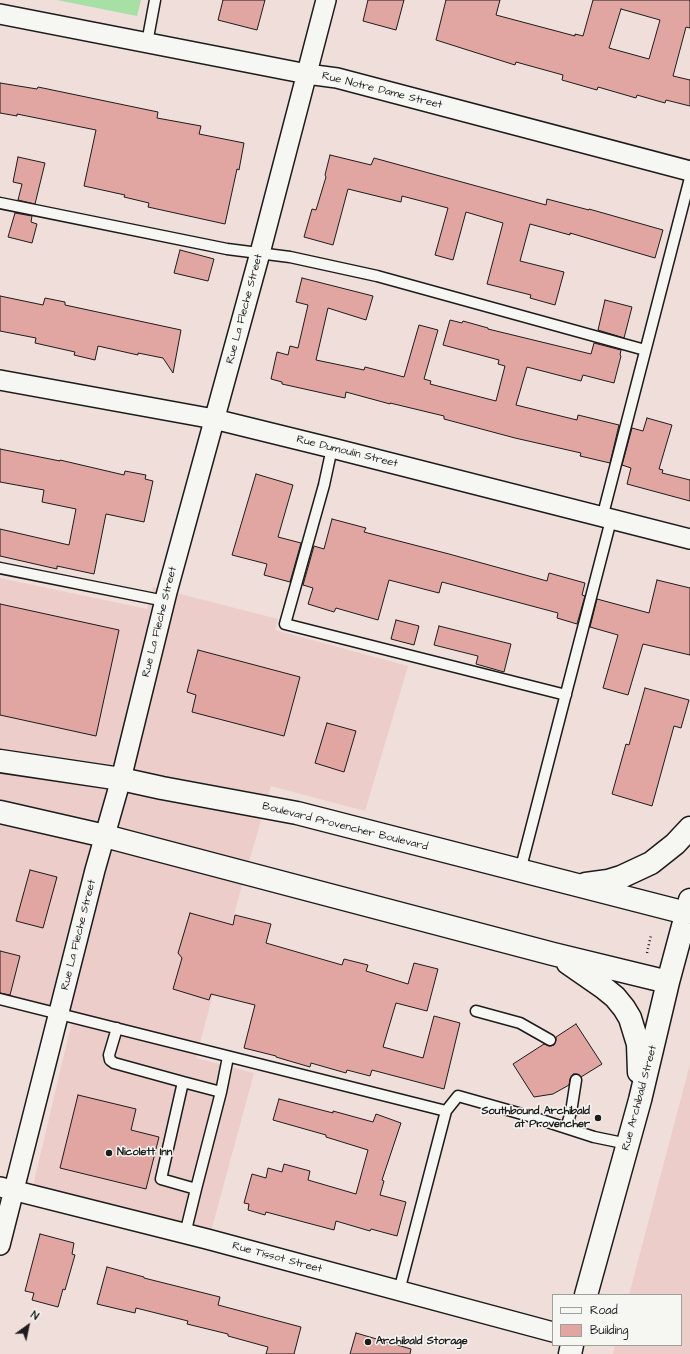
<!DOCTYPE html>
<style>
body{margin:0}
#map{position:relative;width:690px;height:1354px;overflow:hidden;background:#f0deda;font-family:"Architects Daughter",sans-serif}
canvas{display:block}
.legend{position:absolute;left:552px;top:1294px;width:130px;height:52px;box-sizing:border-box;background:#f6f6f2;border:1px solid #9f9f9c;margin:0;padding:5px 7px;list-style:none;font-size:12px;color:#1c1c1c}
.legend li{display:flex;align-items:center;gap:8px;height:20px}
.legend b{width:20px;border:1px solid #9f9f9c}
.north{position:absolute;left:8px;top:1306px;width:40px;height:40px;-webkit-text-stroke:3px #f6f6f2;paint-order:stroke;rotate:33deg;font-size:11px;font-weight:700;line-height:16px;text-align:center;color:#1c1c1c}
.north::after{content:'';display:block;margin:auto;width:14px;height:18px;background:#1c1c1c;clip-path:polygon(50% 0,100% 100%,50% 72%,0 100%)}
</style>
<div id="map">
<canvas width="690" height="1354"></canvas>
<ul class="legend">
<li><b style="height:5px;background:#f6f6f2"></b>Road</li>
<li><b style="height:11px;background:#e1a6a1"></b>Building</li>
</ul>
<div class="north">N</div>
</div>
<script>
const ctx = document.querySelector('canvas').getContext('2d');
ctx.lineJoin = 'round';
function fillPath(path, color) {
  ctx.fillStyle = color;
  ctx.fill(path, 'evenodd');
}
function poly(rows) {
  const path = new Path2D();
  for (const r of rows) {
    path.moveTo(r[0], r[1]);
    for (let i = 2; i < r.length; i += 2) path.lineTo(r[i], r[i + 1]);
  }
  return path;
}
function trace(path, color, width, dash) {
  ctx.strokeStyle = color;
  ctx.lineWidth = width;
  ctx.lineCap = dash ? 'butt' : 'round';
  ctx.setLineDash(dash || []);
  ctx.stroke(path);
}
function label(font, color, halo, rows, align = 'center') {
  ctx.font = font + ' "Architects Daughter",sans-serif';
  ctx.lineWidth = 3;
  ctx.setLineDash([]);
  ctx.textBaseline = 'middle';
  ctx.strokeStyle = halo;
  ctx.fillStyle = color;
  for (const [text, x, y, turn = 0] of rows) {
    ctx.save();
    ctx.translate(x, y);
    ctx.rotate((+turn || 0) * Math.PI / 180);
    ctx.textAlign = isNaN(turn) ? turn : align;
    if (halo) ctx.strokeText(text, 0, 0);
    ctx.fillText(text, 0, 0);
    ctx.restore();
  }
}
fillPath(poly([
 [0,578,147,609,153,587,278,619,275,630,408,666,365,811,271,786,239,896,196,1058,254,1073,206,1250,29,1203,73,1017,0,1000],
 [690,1064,690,1354,613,1354,615,1345,681,1345,681,1295,629,1295]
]), '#eccdc9');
fillPath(poly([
 [57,0,141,0,137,16]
]), '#a6e0a4');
const building = poly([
 [223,0,265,0,257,30,218,20,223,0],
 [368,0,404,0,396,30,363,21,368,0],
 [446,0,500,0,496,15,575,36,575,34,583,36,593,0,690,0,690,28,686,27,673,76,690,80,690,106,666,100,665,103,637,95,636,98,598,87,597,90,562,80,563,75,516,62,515,65,436,40,446,0],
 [621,9,660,20,649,59,609,48,621,9],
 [0,83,37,89,38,87,158,112,157,118,201,126,199,134,244,143,239,170,237,169,225,224,148,207,149,203,124,197,125,195,84,186,96,130,17,114,17,116,0,113,0,83],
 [330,155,371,165,374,158,546,205,547,199,589,210,589,209,663,230,655,258,570,233,570,235,530,224,520,261,564,272,555,305,530,298,531,295,487,284,503,223,466,212,453,260,435,255,448,208,402,196,401,202,348,189,333,245,304,237,312,209,316,210,326,177,325,175,330,155],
 [18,157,45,163,35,204,18,200,22,184,13,182,18,157],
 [15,213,32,216,31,222,37,224,32,243,8,237,15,213],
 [180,250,214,259,208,281,174,273,180,250],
 [302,278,373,296,366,320,328,308,316,360,364,370,365,367,404,377,419,325,438,330,424,379,431,381,430,384,496,401,505,366,498,364,499,360,443,345,450,320,462,323,463,321,488,328,488,329,591,354,594,343,621,350,620,355,621,356,614,383,583,375,581,381,527,367,516,405,577,420,578,415,619,425,610,463,580,456,581,453,515,438,444,419,444,416,390,403,390,404,346,392,345,398,282,384,282,382,271,379,277,352,288,355,290,346,298,348,308,305,296,302,302,278],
 [0,296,43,305,45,298,65,302,65,305,181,330,173,373,163,358,138,353,138,355,98,346,95,360,74,355,75,352,35,343,36,338,0,331,0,296],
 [605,300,632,307,624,338,598,330,605,300],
 [647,418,672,425,659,469,663,470,662,473,690,480,690,501,627,484,631,468,622,465,632,428,643,431,647,418],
 [0,449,60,461,60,460,124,475,125,471,146,475,145,479,153,481,144,522,106,514,94,574,57,566,57,569,0,556,0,529,69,545,76,509,42,502,44,490,0,482,0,449],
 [256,474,293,485,278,537,301,543,290,582,264,575,267,564,232,555,256,474],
 [332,519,366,528,364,532,449,554,547,581,549,573,585,583,582,595,585,596,577,624,557,618,558,613,442,582,439,593,389,580,378,620,336,608,334,612,308,604,313,588,303,585,314,546,324,549,332,519],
 [657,580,690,588,690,655,643,644,628,695,603,688,618,635,590,627,597,599,649,613,657,580],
 [0,604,119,630,96,736,0,715,0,604],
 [396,620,419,626,414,645,391,639,396,620],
 [439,626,511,644,504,672,476,664,478,656,434,645,439,626],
 [198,650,300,677,284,736,192,712,196,695,187,692,198,650],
 [645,688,689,700,681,728,674,726,652,806,612,794,626,744,629,745,645,688],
 [327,723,356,731,344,772,315,763,327,723],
 [30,870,57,877,43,928,16,921,30,870],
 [190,913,233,925,235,915,271,924,266,943,342,965,344,959,368,965,366,971,408,984,414,963,438,969,427,1011,396,1003,383,1047,423,1058,434,1016,460,1023,444,1089,372,1070,370,1076,347,1070,346,1073,311,1063,310,1067,276,1057,276,1056,244,1048,255,1005,211,994,209,1000,173,989,182,958,178,953,190,913],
 [0,951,20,956,10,995,0,993,0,951],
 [576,1024,602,1064,581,1077,577,1074,573,1074,570,1079,569,1085,553,1094,534,1097,513,1064,544,1044,550,1046,554,1045,556,1040,556,1037,576,1024],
 [78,1095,136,1109,131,1130,159,1137,146,1189,60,1168,78,1095],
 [279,1099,333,1113,333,1111,373,1122,376,1114,401,1123,382,1180,384,1181,380,1195,406,1202,397,1236,371,1229,370,1231,336,1221,334,1230,266,1212,265,1215,248,1210,249,1204,244,1203,252,1174,266,1178,268,1168,282,1172,284,1164,310,1171,308,1180,356,1194,368,1150,326,1137,326,1135,273,1120,279,1099],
 [40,1234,74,1243,72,1254,75,1255,65,1290,63,1289,58,1307,32,1300,34,1293,25,1291,40,1234],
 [107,1267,144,1277,144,1278,220,1297,218,1305,301,1327,294,1354,266,1354,268,1347,228,1336,228,1334,187,1324,188,1321,136,1308,135,1313,97,1304,107,1267],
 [356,1333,411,1349,410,1354,350,1354,356,1333]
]);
fillPath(building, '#e1a6a1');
trace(building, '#1c1c1c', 1);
const service = poly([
 [147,43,155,0],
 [0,203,227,249,290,257,377,276,645,350],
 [332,448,324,485,285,624,566,695],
 [602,518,690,178],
 [0,568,165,601],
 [520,871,611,520],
 [0,999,446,1111],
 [476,1011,520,1023,550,1040],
 [117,1028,109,1055,110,1060,114,1063,183,1082,161,1179,196,1189,185,1234],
 [183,1082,221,1092,228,1057],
 [566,1128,571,1112,576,1080],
 [196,1189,221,1092],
 [399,1291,446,1111,458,1096,529,1116,594,1137,628,1144]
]);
const minor = poly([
 [0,14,307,74,337,78,690,171],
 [0,380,214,419,332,448,690,539],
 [0,1187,207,1239,553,1332],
 [0,1245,95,870,121,779,167,592,260,253,326,0]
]);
const secondary = poly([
 [0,761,121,779,162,788,297,813,686,913],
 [0,812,105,836,553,954,668,982],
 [586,884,608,881,621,877,651,863,675,844,690,828],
 [568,963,604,988,615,997,624,1008,630,1018,638,1044,639,1072],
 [586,1295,640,1100,668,982,690,900],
 [570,1354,572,1345]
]);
trace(service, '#1c1c1c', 13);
trace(minor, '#1c1c1c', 22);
trace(secondary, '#1c1c1c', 25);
trace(poly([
 [647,953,651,935]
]), '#1c1c1c', 2.5, [1, 3]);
trace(service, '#f6f6f2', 10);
trace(minor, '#f6f6f2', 19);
trace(secondary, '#f6f6f2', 22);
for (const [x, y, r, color] of [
 [598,1118,4,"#1c1c1c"],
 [109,1153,4,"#1c1c1c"],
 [368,1342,4,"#1c1c1c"]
]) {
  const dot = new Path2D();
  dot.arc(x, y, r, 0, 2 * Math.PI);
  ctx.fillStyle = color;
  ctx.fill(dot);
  trace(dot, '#f6f6f2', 1.5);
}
label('11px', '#1c1c1c', '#f6f6f2', [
 ["Rue Notre Dame Street",382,91,14],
 ["Rue La Fleche Street",245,309,-75],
 ["Rue Dumoulin Street",347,452,14],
 ["Rue La Fleche Street",160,622,-76],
 ["Boulevard Provencher Boulevard",345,827,14],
 ["Rue La Fleche Street",79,935,-76],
 ["Rue Archibald Street",640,1098,-75],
 ["Rue Tissot Street",277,1258,15]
]);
label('bold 11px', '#1c1c1c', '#f6f6f2', [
 ["Southbound Archibald",590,1112,"right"],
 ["at Provencher",590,1125,"right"],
 ["Nicolett Inn",117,1153],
 ["Archibald Storage",376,1342]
], 'left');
</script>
